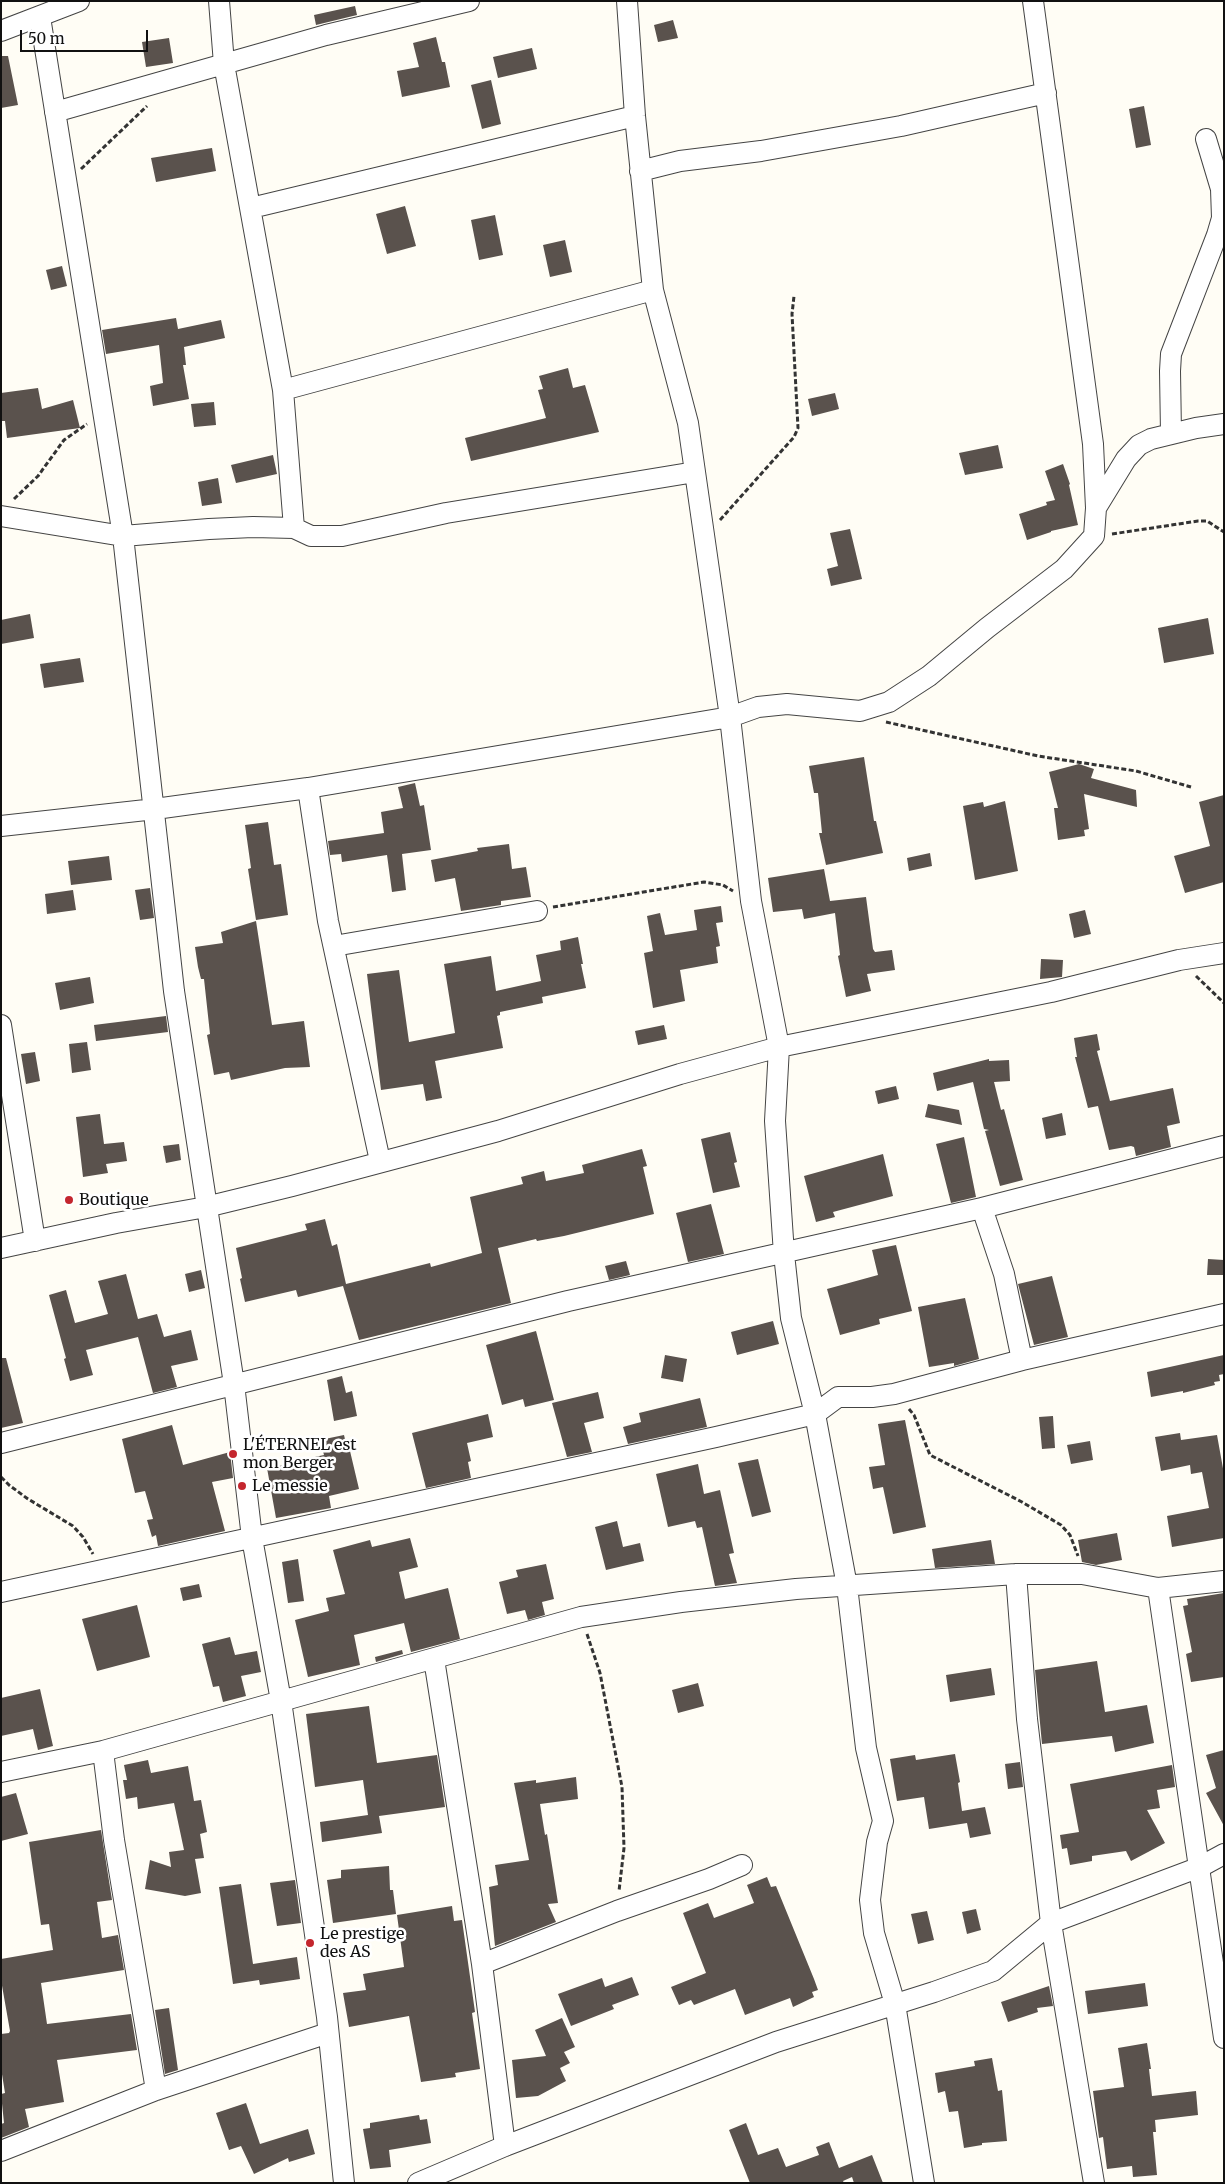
<!DOCTYPE html>
<meta charset="utf-8">
<style>
body{margin:0}
#map{position:relative;width:1225px;height:2184px;overflow:hidden;background:#fffdf5;font-family:Merriweather,serif}
canvas{display:block}
.frame{position:absolute;inset:0;border:2px solid #111;pointer-events:none}
.scale{position:absolute;left:20px;top:30px;width:128px;height:22px;box-sizing:border-box;border:2px solid #111;border-top:0;padding-left:6px;font-size:15px;line-height:18px;white-space:nowrap;color:#111;-webkit-text-stroke:4px #fff;paint-order:stroke}
</style>
<div id="map">
<canvas width="1225" height="2184"></canvas>
<div class="frame"></div>
<div class="scale">50 m</div>
</div>
<script>
const ctx = document.querySelector('canvas').getContext('2d');
ctx.lineJoin = 'round';
function fillPath(path, color) {
  ctx.fillStyle = color;
  ctx.fill(path, 'evenodd');
}
function poly(rows) {
  const path = new Path2D();
  for (const r of rows) {
    path.moveTo(r[0], r[1]);
    for (let i = 2; i < r.length; i += 2) path.lineTo(r[i], r[i + 1]);
  }
  return path;
}
function trace(path, color, width, dash) {
  ctx.strokeStyle = color;
  ctx.lineWidth = width;
  ctx.lineCap = dash ? 'butt' : 'round';
  ctx.setLineDash(dash || []);
  ctx.stroke(path);
}
function label(font, color, halo, rows, align = 'center') {
  ctx.font = font + ' Merriweather,serif';
  ctx.lineWidth = 5;
  ctx.setLineDash([]);
  ctx.textBaseline = 'middle';
  ctx.strokeStyle = halo;
  ctx.fillStyle = color;
  for (const [text, x, y, turn = 0] of rows) {
    ctx.save();
    ctx.translate(x, y);
    ctx.rotate((+turn || 0) * Math.PI / 180);
    ctx.textAlign = isNaN(turn) ? turn : align;
    if (halo) ctx.strokeText(text, 0, 0);
    ctx.fillText(text, 0, 0);
    ctx.restore();
  }
}
fillPath(poly([
 [355,6,357,15,316,25,314,15],
 [673,20,678,38,658,42,654,25],
 [436,37,442,62,445,62,450,87,402,97,397,71,419,67,413,43],
 [169,38,173,63,146,67,142,42],
 [532,48,537,69,498,78,493,57],
 [1,56,8,56,18,105,1,108],
 [491,80,501,124,482,129,471,85],
 [1144,106,1151,145,1136,148,1129,109],
 [212,148,216,171,156,182,151,158],
 [405,206,416,246,387,254,376,214],
 [495,215,503,255,479,260,471,220],
 [565,240,572,272,550,277,543,245],
 [62,266,67,286,51,290,46,270],
 [176,318,178,329,221,320,225,338,184,347,186,365,183,365,189,399,153,406,150,386,163,383,159,345,106,354,102,330],
 [568,368,573,388,585,385,599,432,471,461,465,438,546,418,538,390,543,389,539,376],
 [38,388,42,409,73,400,80,428,7,438,5,421,1,421,1,393],
 [835,393,839,409,812,416,808,399],
 [214,402,216,425,194,427,191,404],
 [998,445,1003,468,965,475,959,453],
 [273,455,277,474,236,483,231,465],
 [1063,464,1070,484,1069,485,1078,525,1051,531,1051,532,1027,540,1019,514,1047,505,1046,502,1055,500,1045,471],
 [218,478,222,503,202,506,198,482],
 [850,529,862,579,831,586,827,569,838,566,830,533],
 [30,614,34,638,1,644,1,620],
 [1208,618,1214,654,1164,663,1158,628],
 [80,658,84,682,44,688,40,664],
 [864,757,874,821,876,821,883,853,826,865,819,833,822,833,818,793,814,793,809,766],
 [1079,764,1094,769,1091,778,1136,790,1137,807,1084,794,1089,829,1084,830,1085,836,1058,840,1054,808,1058,808,1049,772],
 [415,783,420,806,424,805,431,850,402,854,406,890,392,892,387,855,342,862,341,854,330,855,328,841,384,833,381,812,403,808,398,787],
 [1224,795,1224,882,1185,893,1174,856,1210,846,1199,802],
 [1005,801,1018,871,975,880,963,806,983,802,984,807],
 [268,822,274,865,281,864,288,915,256,920,248,869,251,868,245,825],
 [509,844,512,869,526,867,531,897,501,901,501,905,461,911,455,878,435,882,431,860,478,851,477,848],
 [930,853,932,866,909,871,907,858],
 [109,856,112,880,71,885,68,861],
 [824,869,830,901,866,897,873,949,875,952,892,950,895,970,867,974,871,991,846,997,838,956,840,955,835,913,804,919,802,909,773,912,768,878],
 [150,888,154,918,140,920,135,890],
 [73,890,76,910,47,914,45,894],
 [721,906,723,922,716,923,720,946,716,947,718,963,680,970,685,1001,653,1008,644,953,653,951,647,916,660,913,665,935,697,930,694,910],
 [1085,910,1091,934,1074,938,1069,914],
 [256,921,272,1025,304,1021,310,1067,285,1068,231,1080,229,1072,214,1075,207,1035,210,1034,204,979,201,979,198,967,195,947,223,943,221,932],
 [578,937,583,964,581,964,586,988,542,997,543,1003,500,1012,500,1015,497,1016,503,1048,435,1061,442,1098,426,1101,423,1084,381,1090,367,974,399,970,409,1042,455,1033,444,964,491,956,496,991,541,981,536,955,561,950,560,941],
 [1041,959,1063,960,1062,977,1040,979],
 [90,977,94,1003,60,1010,55,983],
 [166,1016,168,1032,96,1041,94,1025],
 [664,1025,667,1039,638,1045,635,1031],
 [1097,1034,1100,1050,1097,1051,1110,1101,1173,1088,1180,1123,1167,1126,1171,1147,1136,1156,1134,1147,1131,1146,1109,1150,1098,1106,1088,1108,1075,1057,1077,1057,1074,1038],
 [87,1042,91,1070,72,1073,69,1044],
 [35,1052,40,1081,26,1084,21,1054],
 [989,1059,989,1061,1009,1060,1010,1081,994,1082,1001,1110,1004,1109,1023,1180,1000,1186,985,1131,989,1130,984,1129,973,1082,937,1091,933,1073],
 [896,1086,899,1099,878,1104,875,1091],
 [928,1104,959,1110,962,1125,925,1117],
 [1062,1113,1066,1135,1046,1139,1042,1118],
 [100,1114,104,1144,124,1142,127,1161,106,1164,108,1173,83,1177,76,1117],
 [730,1132,737,1162,734,1163,740,1187,713,1193,701,1139],
 [964,1137,976,1197,951,1203,936,1144],
 [179,1144,181,1160,166,1163,163,1146],
 [642,1149,647,1166,643,1167,654,1214,564,1236,537,1241,536,1239,498,1248,511,1303,359,1340,343,1286,298,1297,296,1290,245,1302,240,1279,242,1278,236,1248,307,1230,305,1224,325,1219,332,1246,337,1244,346,1284,430,1263,431,1267,482,1253,470,1197,523,1184,521,1177,544,1171,546,1181,584,1173,582,1165],
 [883,1154,893,1196,833,1212,835,1217,816,1222,804,1176],
 [711,1204,724,1254,688,1262,676,1213],
 [896,1245,912,1311,879,1319,880,1324,840,1335,827,1289,878,1275,872,1250],
 [1208,1259,1224,1260,1224,1275,1207,1275],
 [626,1261,630,1275,609,1280,605,1266],
 [201,1270,205,1288,189,1292,185,1274],
 [126,1274,138,1319,157,1314,164,1337,191,1330,198,1360,171,1366,177,1387,153,1393,138,1337,86,1350,93,1375,70,1381,64,1359,66,1358,49,1295,66,1290,75,1323,108,1314,98,1281],
 [1052,1276,1068,1337,1034,1345,1018,1284],
 [965,1298,979,1359,954,1366,954,1363,929,1367,918,1307],
 [773,1321,779,1344,737,1355,731,1332],
 [536,1331,554,1400,525,1407,523,1399,502,1405,486,1345],
 [665,1355,687,1359,683,1382,661,1378],
 [1224,1355,1224,1374,1219,1375,1220,1381,1214,1382,1215,1385,1183,1393,1183,1391,1151,1397,1147,1372],
 [1,1358,6,1358,23,1423,1,1428],
 [342,1376,346,1393,352,1391,357,1416,334,1421,327,1380],
 [598,1392,604,1418,584,1423,592,1452,567,1457,552,1403],
 [700,1398,707,1427,628,1444,623,1427,641,1422,639,1413],
 [488,1414,493,1437,467,1443,471,1461,468,1462,471,1478,426,1488,412,1433],
 [1053,1416,1055,1448,1042,1449,1039,1417],
 [905,1420,926,1527,893,1534,883,1487,873,1489,869,1467,885,1465,878,1424],
 [172,1425,183,1465,230,1452,233,1478,212,1482,225,1531,158,1546,156,1535,152,1537,147,1520,153,1519,145,1491,135,1493,122,1439],
 [1180,1433,1181,1440,1217,1435,1224,1474,1224,1538,1172,1547,1167,1516,1209,1508,1202,1472,1191,1474,1190,1465,1161,1471,1155,1437],
 [344,1435,348,1452,350,1451,359,1489,329,1496,331,1508,276,1518,267,1468,301,1462,301,1460,324,1455,320,1440],
 [1090,1441,1093,1460,1071,1464,1067,1445],
 [758,1459,771,1512,752,1517,738,1463],
 [698,1464,704,1494,720,1490,734,1553,729,1554,737,1583,715,1586,702,1527,697,1528,695,1521,668,1527,656,1474],
 [617,1521,623,1547,640,1543,644,1561,606,1570,595,1527],
 [1117,1533,1122,1560,1096,1565,1082,1562,1078,1540],
 [410,1538,418,1567,399,1572,405,1599,448,1588,460,1639,411,1652,404,1623,354,1635,360,1665,308,1677,295,1620,329,1611,326,1598,345,1594,333,1550,370,1540,372,1547],
 [991,1540,995,1564,935,1568,932,1549],
 [298,1559,304,1601,288,1603,282,1562],
 [546,1564,554,1599,542,1602,545,1615,528,1620,525,1610,507,1614,499,1582,518,1577,516,1570],
 [199,1584,202,1597,183,1601,180,1588],
 [1224,1593,1224,1677,1191,1682,1186,1654,1192,1652,1183,1606,1188,1605,1187,1599],
 [137,1605,150,1657,97,1671,82,1619],
 [230,1637,235,1655,257,1651,261,1672,241,1676,246,1696,223,1702,219,1686,213,1687,202,1644],
 [402,1650,403,1654,376,1662,375,1657],
 [1097,1661,1105,1712,1147,1705,1154,1743,1115,1752,1112,1736,1042,1744,1035,1670],
 [991,1668,995,1695,950,1702,946,1675],
 [698,1683,704,1706,678,1713,672,1690],
 [40,1689,53,1746,38,1750,33,1729,1,1736,1,1698],
 [369,1706,377,1763,437,1755,445,1807,379,1816,382,1833,322,1842,320,1822,368,1815,363,1780,315,1787,306,1714],
 [1224,1750,1224,1826,1206,1793,1216,1788,1206,1755],
 [955,1754,960,1782,958,1783,962,1811,985,1807,991,1834,970,1838,967,1823,929,1829,924,1797,897,1801,890,1759,915,1755,916,1760],
 [148,1760,151,1773,188,1766,194,1801,201,1800,207,1832,200,1834,204,1858,195,1859,201,1893,185,1896,145,1889,150,1860,171,1867,169,1852,184,1850,174,1803,138,1809,137,1797,126,1799,123,1780,127,1780,124,1765],
 [1020,1762,1023,1787,1008,1789,1005,1764],
 [1172,1765,1175,1787,1157,1790,1160,1808,1147,1810,1165,1843,1131,1861,1126,1851,1092,1856,1092,1861,1070,1865,1067,1848,1062,1849,1060,1835,1079,1832,1070,1784],
 [576,1777,578,1799,540,1804,545,1835,547,1834,558,1903,548,1904,556,1922,495,1946,489,1887,498,1885,495,1865,529,1860,514,1783,536,1780,536,1783],
 [16,1793,28,1834,1,1841,1,1797],
 [101,1830,112,1900,97,1902,102,1938,118,1935,124,1970,41,1983,47,2024,131,2014,137,2050,57,2060,64,2102,25,2109,29,2127,1,2138,1,2124,4,2123,1,2094,5,2093,1,2068,1,2034,9,2033,10,2031,1,1980,1,1959,53,1950,49,1924,41,1925,29,1842],
 [389,1866,390,1890,393,1890,396,1914,333,1923,327,1880,341,1878,341,1870],
 [767,1877,771,1887,776,1886,814,1979,818,1990,812,1992,814,1997,793,2007,790,1998,745,2015,735,1989,694,2005,691,2000,679,2005,671,1987,706,1973,683,1913,708,1903,714,1918,754,1903,747,1885],
 [295,1880,301,1923,277,1926,270,1883],
 [241,1884,253,1964,297,1957,300,1979,260,1985,259,1980,233,1984,219,1887],
 [452,1906,454,1921,462,1920,475,2012,472,2013,480,2069,455,2073,456,2077,421,2082,409,2016,349,2027,343,1993,366,1990,363,1974,404,1967,397,1915],
 [976,1909,981,1930,967,1934,962,1912],
 [927,1911,934,1940,918,1944,911,1914],
 [632,1977,639,1995,612,2005,614,2009,571,2026,558,1994,602,1978,605,1987],
 [1145,1983,1148,2006,1088,2014,1085,1991],
 [1049,1986,1053,2006,1037,2008,1038,2012,1008,2022,1001,2002],
 [169,2008,178,2070,165,2074,155,2010],
 [562,2018,575,2047,564,2052,570,2063,560,2068,566,2081,538,2096,516,2098,512,2060,546,2056,535,2030],
 [1147,2043,1151,2069,1149,2069,1152,2096,1196,2091,1198,2115,1155,2120,1156,2132,1153,2132,1157,2175,1133,2177,1132,2166,1107,2169,1103,2137,1099,2138,1093,2091,1124,2087,1118,2048],
 [992,2058,998,2091,1002,2090,1007,2141,982,2143,982,2145,964,2148,958,2111,949,2112,945,2091,938,2093,935,2073,975,2066,974,2061],
 [246,2103,260,2144,308,2129,315,2154,289,2162,288,2158,254,2174,241,2146,229,2150,216,2113],
 [419,2115,420,2120,427,2119,431,2143,389,2150,391,2167,370,2169,363,2129,370,2128,370,2123],
 [746,2123,758,2155,778,2148,786,2167,819,2155,816,2147,829,2142,839,2168,872,2155,883,2183,854,2183,852,2177,843,2181,844,2183,750,2183,729,2130]
]), '#5a524d');
const minor = poly([
 [219,1,224,64,283,390,294,528,311,536,342,536,446,513,695,472],
 [627,1,635,116,653,290,688,423,730,717,751,901,779,1047,775,1121,784,1254,791,1318,815,1414,847,1586,866,1748,883,1821,877,1842,870,1900,874,1933,895,2004,924,2183],
 [40,17,123,536,209,529,253,527,294,528],
 [1,31,79,1],
 [55,112,326,35,469,1],
 [640,171,680,161,761,151,901,126,1046,93],
 [251,208,635,116],
 [283,390,653,290],
 [1171,434,1170,371,1171,354,1217,235,1222,218,1221,189,1206,139],
 [1096,508,1126,459,1139,445,1151,439,1196,428,1224,424],
 [1,516,123,536,174,991,234,1384,252,1538,281,1701,327,2017,344,2183],
 [308,788,328,921,380,1161],
 [1,826,155,809,308,788,730,717,758,707,787,704,860,711,889,702,929,676,987,628,1064,569,1094,536,1096,508,1093,444,1033,1],
 [334,946,537,911],
 [1,1025,35,1241],
 [982,1208,1224,1146],
 [1,1248,116,1223,206,1207,292,1186,498,1131,680,1074,779,1047,1051,992,1179,960,1224,953],
 [1,1443,568,1301,982,1208,1004,1274,1022,1360],
 [1016,1574,1027,1719,1051,1923,1094,2183],
 [1158,1588,1224,2038],
 [1,1592,716,1437,815,1414,838,1397,872,1397,894,1394,1022,1360,1224,1314],
 [434,1659,482,1964,505,2146],
 [103,1751,114,1840,156,2090],
 [1,1772,103,1751,581,1617,681,1602,796,1589,1016,1574,1082,1574,1158,1588,1224,1581],
 [482,1964,617,1911,709,1879,742,1865],
 [1,2151,156,2090,328,2033],
 [418,2183,505,2146,776,2042,934,1992,993,1971,1051,1923,1200,1867,1224,1854]
]);
trace(minor, '#444', 22);
trace(poly([
 [81,169,147,106],
 [14,499,38,476,64,440,87,424],
 [720,520,794,437,798,428,792,314,794,296],
 [1112,534,1198,521,1207,521,1224,532],
 [886,722,1038,756,1136,771,1191,787],
 [553,907,704,882,723,885,733,891],
 [1196,976,1224,1003],
 [909,1409,914,1415,930,1455,1022,1502,1061,1525,1070,1535,1078,1556],
 [1,1477,9,1485,28,1499,73,1526,83,1537,93,1554],
 [587,1634,600,1673,622,1787,624,1848,619,1891]
]), '#333', 3, [5, 2.5]);
trace(minor, '#fff', 20);
for (const [x, y, r, color] of [
 [69,1200,5,"#c4262e"],
 [233,1454,5,"#c4262e"],
 [242,1486,5,"#c4262e"],
 [310,1943,5,"#c4262e"]
]) {
  const dot = new Path2D();
  dot.arc(x, y, r, 0, 2 * Math.PI);
  ctx.fillStyle = color;
  ctx.fill(dot);
  trace(dot, '#fff', 2);
}
label('16px', '#111', '#fff', [
 ["Boutique",79,1200],
 ["L'ÉTERNEL est",243,1445],
 ["mon Berger",243,1463],
 ["Le messie",252,1486],
 ["Le prestige",320,1934],
 ["des AS",320,1952]
], 'left');
</script>
